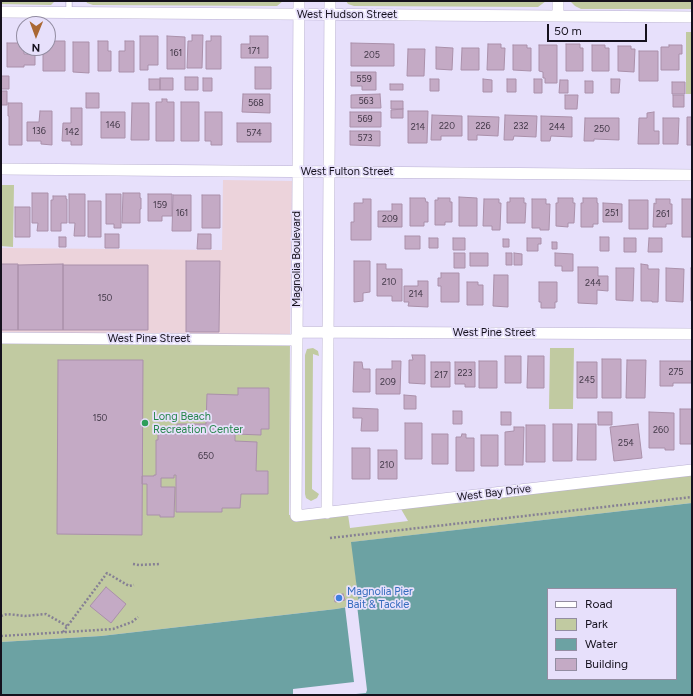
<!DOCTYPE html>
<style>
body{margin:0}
#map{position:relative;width:693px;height:696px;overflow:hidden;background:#e7e0fb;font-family:Figtree,sans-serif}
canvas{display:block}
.frame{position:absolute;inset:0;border:2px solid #15111d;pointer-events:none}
.legend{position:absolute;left:547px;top:588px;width:130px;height:92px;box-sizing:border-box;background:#e7e0fb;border:1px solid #938da2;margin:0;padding:5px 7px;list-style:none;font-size:12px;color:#15111d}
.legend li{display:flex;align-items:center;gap:8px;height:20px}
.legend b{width:20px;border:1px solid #938da2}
.north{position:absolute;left:16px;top:16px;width:40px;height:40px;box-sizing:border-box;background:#e7e0fb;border:1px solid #938da2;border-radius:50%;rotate:181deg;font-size:11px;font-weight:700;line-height:16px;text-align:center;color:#15111d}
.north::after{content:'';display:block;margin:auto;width:14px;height:18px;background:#aa6834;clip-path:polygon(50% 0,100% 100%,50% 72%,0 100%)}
.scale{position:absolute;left:547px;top:24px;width:100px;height:18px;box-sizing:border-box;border:2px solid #15111d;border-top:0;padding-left:5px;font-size:12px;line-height:14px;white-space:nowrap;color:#15111d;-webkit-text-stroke:3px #e7e0fb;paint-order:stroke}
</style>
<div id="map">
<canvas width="693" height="696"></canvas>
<div class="frame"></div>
<ul class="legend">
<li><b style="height:5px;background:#fff"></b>Road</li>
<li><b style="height:11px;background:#c1caa1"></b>Park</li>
<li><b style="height:11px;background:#6ca2a3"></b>Water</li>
<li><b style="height:11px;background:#c4aac5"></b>Building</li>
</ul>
<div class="north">N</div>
<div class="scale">50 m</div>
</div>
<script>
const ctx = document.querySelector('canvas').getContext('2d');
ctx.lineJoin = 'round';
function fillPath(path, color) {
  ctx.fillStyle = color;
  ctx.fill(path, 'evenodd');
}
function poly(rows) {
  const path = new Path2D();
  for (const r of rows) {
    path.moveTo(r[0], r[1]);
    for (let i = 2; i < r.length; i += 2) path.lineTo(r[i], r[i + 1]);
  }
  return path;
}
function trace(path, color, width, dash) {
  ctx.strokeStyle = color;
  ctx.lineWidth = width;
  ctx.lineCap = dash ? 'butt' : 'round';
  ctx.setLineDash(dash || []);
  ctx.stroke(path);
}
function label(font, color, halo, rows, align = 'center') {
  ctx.font = font + ' Figtree,sans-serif';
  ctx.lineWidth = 3.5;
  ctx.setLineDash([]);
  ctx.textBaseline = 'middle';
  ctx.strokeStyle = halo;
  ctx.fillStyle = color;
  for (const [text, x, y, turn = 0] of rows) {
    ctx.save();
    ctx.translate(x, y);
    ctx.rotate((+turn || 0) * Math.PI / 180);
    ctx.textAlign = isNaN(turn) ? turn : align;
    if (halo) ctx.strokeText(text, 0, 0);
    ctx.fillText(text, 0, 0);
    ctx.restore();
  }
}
fillPath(poly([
 [223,180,292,181,290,338,1,336,1,248,222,250]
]), '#ecd3db');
fillPath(poly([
 [1,1,55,1,51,5,1,4],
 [86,1,283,1,277,6,93,5,87,3],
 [346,1,546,1,538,7,354,6,348,4],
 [571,1,692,1,692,9,581,9,575,6,571,2],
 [686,32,692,32,692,94,686,94],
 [1,185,14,185,13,247,1,246],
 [1,336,290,338,289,515,347,508,350,528,408,521,401,509,692,475,692,503,352,542,359,605,336,609,101,636,1,642],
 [313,348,318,351,319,356,313,354,312,489,319,494,317,498,311,501,306,498,305,494,305,355,307,349],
 [550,348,574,348,573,409,549,409]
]), '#c1caa1');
fillPath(poly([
 [692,503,692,695,1,695,1,642,101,636,336,609,359,605,351,542],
 [548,589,676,589,676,679,548,679]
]), '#6ca2a3');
fillPath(poly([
 [357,605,367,690,366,693,346,695,293,695,293,689,354,682,345,607]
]), '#e7e0fb');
const building = poly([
 [192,35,203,35,202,68,187,68,188,41,192,41,192,35],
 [140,36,158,36,158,65,148,65,148,70,140,70,140,36],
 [167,36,185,37,185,69,167,69,167,36],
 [211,36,221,36,221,69,206,69,206,41,211,41,211,36],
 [250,36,268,36,268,58,241,58,241,44,250,44,250,36],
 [48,41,65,41,65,71,43,71,43,48,48,48,48,41],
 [98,41,108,41,108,51,111,51,111,71,98,71,98,41],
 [125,41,134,41,134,72,119,72,119,51,125,51,125,41],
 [73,42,89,42,89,73,73,72,73,42],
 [7,43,24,43,24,54,35,54,35,65,24,65,24,67,7,67,7,43],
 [351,43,394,44,394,66,351,66,351,43],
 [488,44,501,44,501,48,505,48,504,70,487,70,488,44],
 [566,44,580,44,580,48,583,48,583,71,566,71,566,44],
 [513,45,527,45,527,48,531,48,531,71,513,70,513,45],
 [539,45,557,45,557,83,545,83,545,78,543,78,543,72,539,71,539,45],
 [592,45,605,45,605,48,609,48,609,71,592,71,592,45],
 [669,45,682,45,682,54,679,54,679,70,661,70,661,47,669,47,669,45],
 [618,46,631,46,631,49,635,49,634,72,618,71,618,46],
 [436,47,453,48,452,70,436,69,436,47],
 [462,48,479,48,479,70,461,70,462,48],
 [408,49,425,49,424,76,407,76,408,49],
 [639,51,658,51,658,81,639,81,639,51],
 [255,67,271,67,271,89,255,89,255,67],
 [351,72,376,72,376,90,362,90,362,86,351,86,351,72],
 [1,76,9,76,9,89,1,89,1,76],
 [185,77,198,77,198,90,185,90,185,77],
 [160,78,173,78,173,90,160,90,160,78],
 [203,78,212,78,212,91,203,91,203,78],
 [149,79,160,79,160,90,149,90,149,79],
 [430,79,439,79,439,91,430,91,430,79],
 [483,79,492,80,492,92,483,92,483,79],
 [507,79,516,79,516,92,507,92,507,79],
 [534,79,542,79,542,93,534,93,534,79],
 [611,79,620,79,619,93,611,93,611,79],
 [560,80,568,80,568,93,559,93,560,80],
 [585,81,593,81,593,93,585,93,585,81],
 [672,82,685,82,685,94,672,94,672,82],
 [390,84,403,84,403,90,390,90,390,84],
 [1,91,7,91,7,105,1,105,1,91],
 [86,93,99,93,99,108,86,108,86,93],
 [243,94,270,94,270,113,242,112,243,94],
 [380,94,381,108,351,108,351,95,380,94],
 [565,95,578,95,577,109,565,109,565,95],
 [673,95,684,95,684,107,673,107,673,95],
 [162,99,167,99,167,102,174,102,174,141,156,141,156,102,162,102,162,99],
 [391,101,403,101,403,109,391,109,391,101],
 [181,102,199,102,199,141,181,141,181,102],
 [8,103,22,103,22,145,9,145,9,116,8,116,8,103],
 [132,103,149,103,149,140,131,140,132,103],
 [71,108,82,108,82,145,71,145,71,141,62,141,63,123,71,123,71,108],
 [403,109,403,118,391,118,391,110,403,109],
 [40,111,52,111,52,145,41,144,41,141,27,141,27,122,39,122,40,111],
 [408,111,428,111,427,143,408,143,408,111],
 [101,112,125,112,125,138,101,138,101,112],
 [205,112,222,112,222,145,211,145,211,141,205,141,205,112],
 [350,112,381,112,381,127,350,127,350,112],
 [654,112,654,131,659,131,659,144,638,144,639,118,647,118,647,113,654,112],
 [692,112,692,145,687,145,687,117,692,117,692,112],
 [432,115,462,116,462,136,441,136,441,140,431,140,432,115],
 [505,115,537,116,536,137,514,136,513,140,504,140,505,115],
 [468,116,499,117,498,136,477,135,477,140,468,140,468,116],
 [541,116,572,117,572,137,551,136,550,141,541,141,541,116],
 [585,118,619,118,619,140,594,139,594,141,584,141,585,118],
 [663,118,679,118,678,144,663,144,663,118],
 [237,123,271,123,271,142,237,142,237,123],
 [350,131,380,131,380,146,350,145,350,131],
 [32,193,48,193,48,231,37,231,38,223,32,223,32,193],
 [123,193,140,193,140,198,141,198,141,209,140,209,140,223,122,223,123,193],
 [69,194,85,194,85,236,74,236,75,223,69,223,69,194],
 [106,194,121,194,121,228,114,228,114,224,106,224,106,194],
 [148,194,172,194,172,216,162,216,162,221,148,221,148,194],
 [173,195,191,195,191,231,172,231,173,195],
 [202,195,220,195,220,228,202,228,202,195],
 [53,196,66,196,66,199,67,199,67,223,61,223,61,231,51,231,51,200,53,200,53,196],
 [459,197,477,198,477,226,459,226,459,197],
 [410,198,425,198,426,202,428,202,428,222,424,222,424,226,410,226,410,198],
 [438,198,450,198,450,202,452,202,452,222,445,222,445,225,435,225,435,200,438,200,438,198],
 [510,198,524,198,524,203,526,203,525,223,507,223,507,202,510,202,510,198],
 [558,198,573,198,573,203,575,203,574,223,568,223,568,227,556,226,556,203,558,203,558,198],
 [583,198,597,198,597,203,598,203,598,224,593,224,593,227,581,227,581,203,583,203,583,198],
 [363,199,371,199,371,240,351,240,351,222,354,222,354,203,363,203,363,199],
 [484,199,499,199,499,203,501,203,500,230,492,230,492,226,483,226,484,199],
 [532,199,546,199,546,204,550,204,549,230,540,230,540,228,532,228,532,199],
 [656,199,670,199,670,204,672,204,672,224,666,224,666,227,653,227,654,203,656,204,656,199],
 [682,199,692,199,692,237,682,237,682,199],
 [629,200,648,200,648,229,629,229,629,200],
 [88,201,101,201,101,237,88,237,88,201],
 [603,203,622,204,622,222,603,222,603,203],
 [392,204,402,204,402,227,378,227,378,211,392,211,392,204],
 [15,207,30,207,30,237,15,237,15,207],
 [105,234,119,234,119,248,105,248,105,234],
 [198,234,211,234,211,249,197,249,198,234],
 [405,236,420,236,420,249,405,249,405,236],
 [59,237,66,237,66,247,59,247,59,237],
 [600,237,609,237,609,251,600,251,600,237],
 [429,238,438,238,438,248,429,248,429,238],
 [453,238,465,238,465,250,453,250,453,238],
 [527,238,541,238,541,244,538,244,538,251,527,251,527,238],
 [624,238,636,238,636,252,624,252,624,238],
 [649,238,662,238,662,252,648,252,649,238],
 [503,239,509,239,509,247,503,247,503,239],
 [552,242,557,242,557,249,552,249,552,242],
 [454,253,465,253,465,268,454,268,454,253],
 [470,253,488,253,488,266,470,266,470,253],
 [506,253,512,253,512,265,506,265,506,253],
 [514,253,522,254,522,265,514,265,514,253],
 [555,253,573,254,573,271,562,271,562,266,555,266,555,253],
 [186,261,220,261,219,332,186,332,186,261],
 [354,261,370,261,370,292,363,293,363,301,354,302,354,261],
 [1,264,18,264,18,330,1,330,1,264],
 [63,264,63,330,18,330,18,265,63,264],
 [377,264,386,264,386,269,402,269,402,301,392,301,392,296,377,296,377,264],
 [641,264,648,265,648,269,659,269,658,302,652,302,652,301,641,301,641,264],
 [63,265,148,265,148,330,63,330,63,265],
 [578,267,598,267,598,276,608,276,608,291,597,290,597,304,578,303,578,267],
 [616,268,634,268,633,301,616,300,616,268],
 [666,268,684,269,683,302,666,301,666,268],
 [691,268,692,268,692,301,691,301,691,268],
 [441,273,459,273,459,302,441,302,441,286,438,286,438,278,441,278,441,273],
 [494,275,508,275,508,307,493,306,494,275],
 [418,281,428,281,428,307,408,306,409,302,404,302,404,286,418,286,418,281],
 [467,282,478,282,478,285,483,285,483,305,467,305,467,282],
 [539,282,557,282,557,302,555,302,555,308,541,308,541,302,539,302,539,282],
 [412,355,425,355,425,384,409,383,409,360,413,360,412,355],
 [505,356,521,356,521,383,505,383,505,356],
 [528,356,544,356,544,388,527,388,528,356],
 [602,359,621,359,621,398,602,398,602,359],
 [58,360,143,360,142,535,57,534,58,360],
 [627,360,646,360,645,398,626,398,627,360],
 [392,361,401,361,400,394,376,394,376,369,392,369,392,361],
 [479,361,497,361,497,388,479,388,479,361],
 [660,361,692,361,692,383,673,383,673,386,660,386,660,361],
 [354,362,362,362,363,369,370,369,370,392,353,392,354,362],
 [431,362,450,362,450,387,431,387,431,362],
 [455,362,475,362,475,387,465,387,465,384,455,384,455,362],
 [577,362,597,362,597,398,577,398,577,362],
 [238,388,269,388,269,429,261,429,261,435,235,434,235,441,257,442,256,471,268,471,268,494,241,494,240,508,222,508,222,512,176,512,176,475,174,475,174,478,161,478,161,487,175,487,174,517,160,517,160,515,147,515,147,484,142,484,142,476,154,476,154,475,156,475,156,440,158,440,158,434,177,434,177,424,206,424,207,394,238,395,238,388],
 [404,395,416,396,416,409,404,409,404,395],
 [353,408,378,409,378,431,361,431,362,418,353,418,353,408],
 [680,409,692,409,692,444,680,444,680,409],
 [453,411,462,411,462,424,453,424,453,411],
 [501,412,511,412,511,425,501,425,501,412],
 [598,412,612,412,612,425,598,425,598,412],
 [649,412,674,413,674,450,665,450,665,448,649,448,649,412],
 [405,423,422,423,422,459,405,459,405,423],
 [553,424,572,424,572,461,553,461,553,424],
 [578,424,596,424,596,460,577,460,578,424],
 [638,424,642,458,614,461,610,427,638,424],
 [526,425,545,425,545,462,526,462,526,425],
 [514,427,524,427,523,465,505,465,505,432,514,431,514,427],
 [432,434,448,434,448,464,432,464,432,434],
 [462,434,466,434,466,438,474,438,474,471,456,471,456,437,461,437,462,434],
 [481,435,498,435,498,466,481,466,481,435],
 [352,448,370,448,370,479,352,479,352,448],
 [378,450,397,450,397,479,378,479,378,450],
 [106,587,126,604,111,623,90,606,106,587],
 [343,594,345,600,335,602,334,596,343,594]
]);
fillPath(building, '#c4aac5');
trace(building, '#aa90aa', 1);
const service = poly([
 [69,1,69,13]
]);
const minor = poly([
 [299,1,296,516,692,470],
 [1,12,692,17],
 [558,16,558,1],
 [1,169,692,175],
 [297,332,692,334],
 [1,338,297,340],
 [327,513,330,1]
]);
trace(service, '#bab1d2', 7);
trace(minor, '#bab1d2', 12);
trace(poly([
 [330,538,692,497],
 [133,564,139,565,160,564],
 [1,616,7,614,25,616,46,614,67,626],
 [63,632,107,573,129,586,134,585],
 [1,636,113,629,132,622,138,617]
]), '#868094', 2.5, [2, 2]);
trace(service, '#fff', 5.5);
trace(minor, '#fff', 11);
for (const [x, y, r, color] of [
 [145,423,4,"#2e9e5b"],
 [339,598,4,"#3f7fe0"]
]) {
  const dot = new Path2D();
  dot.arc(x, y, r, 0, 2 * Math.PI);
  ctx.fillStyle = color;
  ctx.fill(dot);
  trace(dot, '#e7e0fb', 1.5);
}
label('9px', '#413747', null, [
 ["171",254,51],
 ["161",176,53],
 ["205",372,55],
 ["559",364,79],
 ["563",366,101],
 ["568",256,103],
 ["569",365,119],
 ["146",113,125],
 ["220",447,126],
 ["226",483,126],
 ["232",521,126],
 ["214",418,127],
 ["244",557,127],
 ["250",602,129],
 ["136",39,131],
 ["142",72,132],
 ["574",254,133],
 ["573",365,138],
 ["159",160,205],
 ["161",182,213],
 ["251",612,213],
 ["261",663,214],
 ["209",390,219],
 ["210",389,282],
 ["244",593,283],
 ["214",416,294],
 ["150",105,298],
 ["275",676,372],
 ["223",465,373],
 ["217",441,375],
 ["245",587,380],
 ["209",388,382],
 ["150",100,418],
 ["260",661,430],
 ["254",626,443],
 ["650",206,456],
 ["210",387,465]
]);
label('11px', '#15111d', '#e7e0fb', [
 ["West Hudson Street",347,15],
 ["West Fulton Street",347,172],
 ["Magnolia Boulevard",297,259,-90],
 ["West Pine Street",494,333],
 ["West Pine Street",149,339],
 ["West Bay Drive",494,493,-7]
]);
label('11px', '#27864d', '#e7e0fb', [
 ["Long Beach",153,417],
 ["Recreation Center",153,430]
], 'left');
label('11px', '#366cbe', '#e7e0fb', [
 ["Magnolia Pier",347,592],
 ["Bait & Tackle",347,605]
], 'left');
</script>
